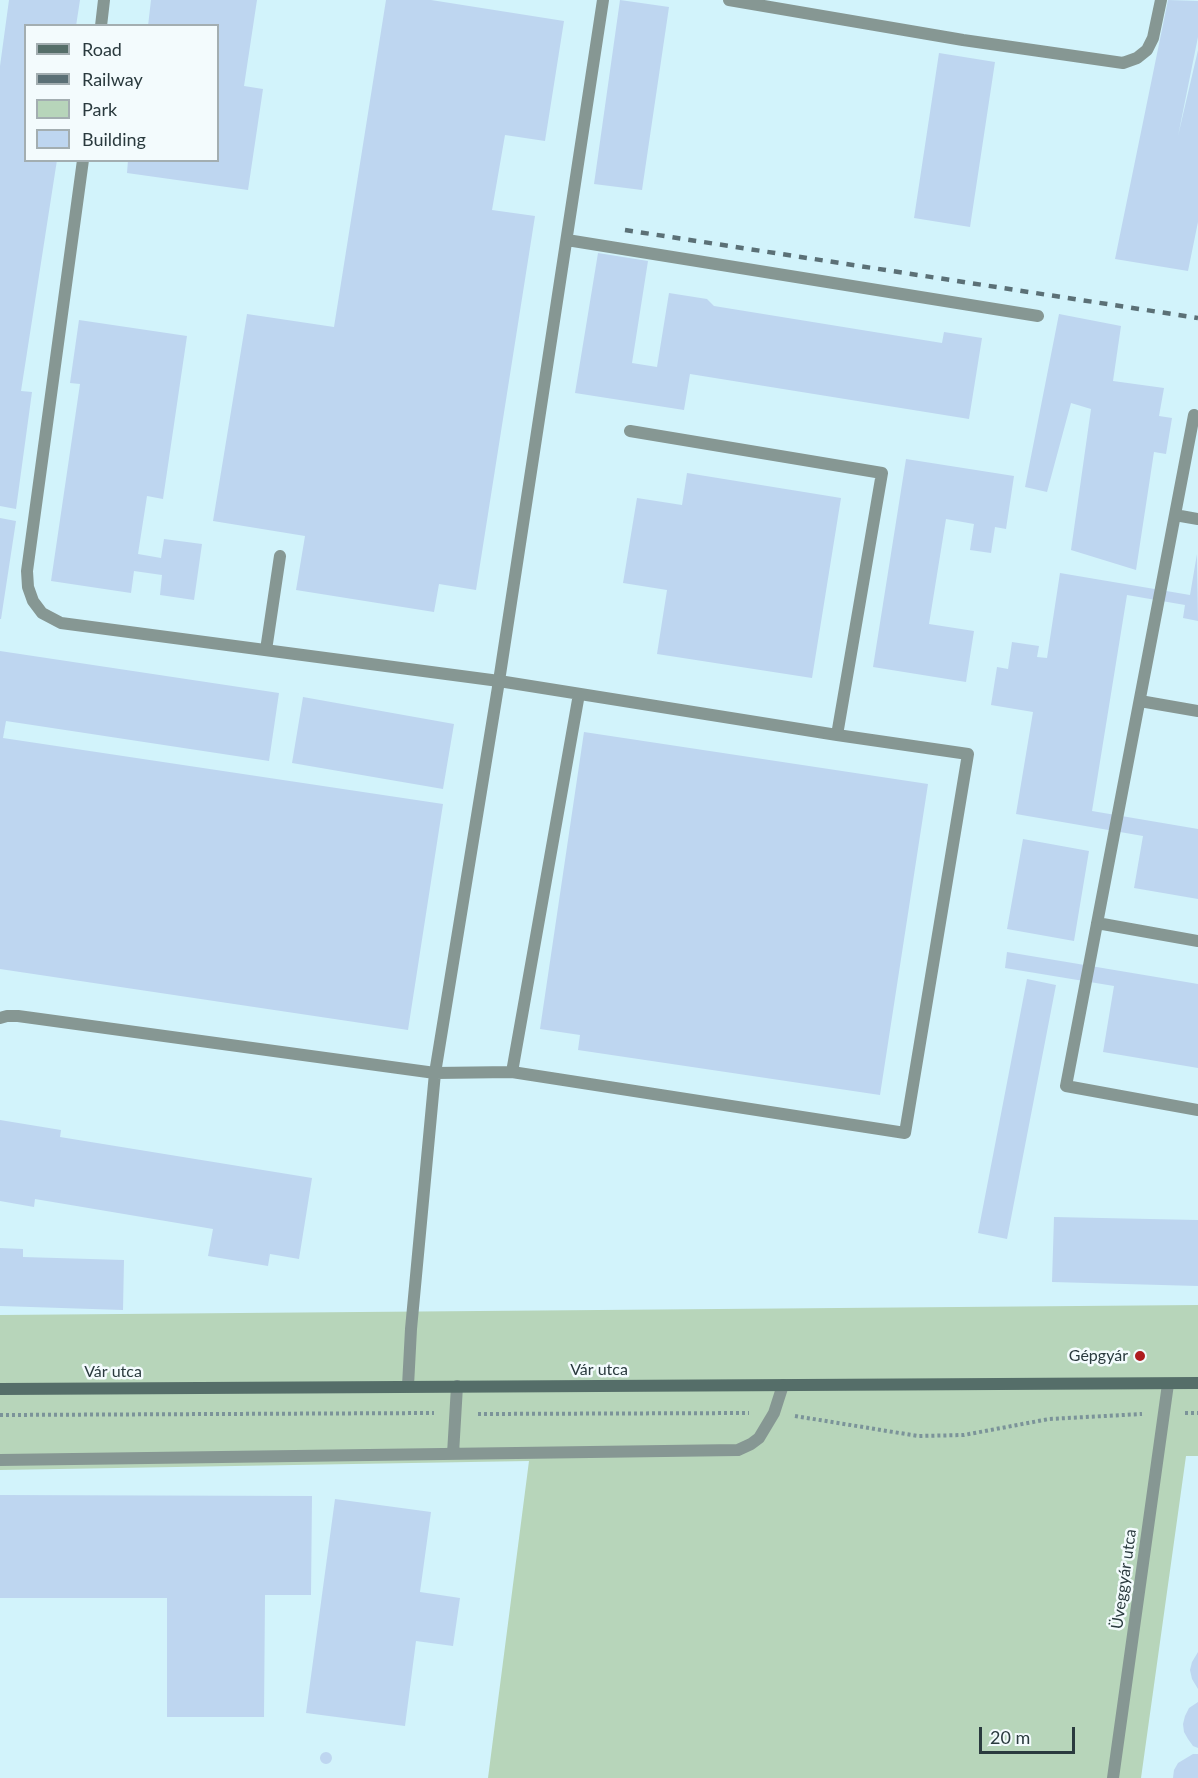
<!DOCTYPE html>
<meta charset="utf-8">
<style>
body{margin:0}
#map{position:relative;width:1198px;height:1778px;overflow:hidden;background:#d2f3fb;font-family:Lato,sans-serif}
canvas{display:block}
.legend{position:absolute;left:24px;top:24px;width:195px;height:138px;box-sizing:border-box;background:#f3fbfd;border:2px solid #a3aeb1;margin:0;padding:8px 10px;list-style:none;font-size:18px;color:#2a3a3e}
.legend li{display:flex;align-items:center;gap:12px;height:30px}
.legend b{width:30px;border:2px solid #a3aeb1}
.scale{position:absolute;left:979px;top:1727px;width:96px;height:27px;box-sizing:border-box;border:3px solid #2a3a3e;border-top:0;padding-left:8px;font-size:18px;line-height:21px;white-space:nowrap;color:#2a3a3e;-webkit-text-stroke:4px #f3fbfd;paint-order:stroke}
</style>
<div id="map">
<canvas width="1198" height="1778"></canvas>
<ul class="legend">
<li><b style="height:8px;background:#556e69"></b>Road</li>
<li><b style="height:8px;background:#5b7076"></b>Railway</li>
<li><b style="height:16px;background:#b7d5ba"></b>Park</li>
<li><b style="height:16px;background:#bed6f0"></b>Building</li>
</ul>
<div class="scale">20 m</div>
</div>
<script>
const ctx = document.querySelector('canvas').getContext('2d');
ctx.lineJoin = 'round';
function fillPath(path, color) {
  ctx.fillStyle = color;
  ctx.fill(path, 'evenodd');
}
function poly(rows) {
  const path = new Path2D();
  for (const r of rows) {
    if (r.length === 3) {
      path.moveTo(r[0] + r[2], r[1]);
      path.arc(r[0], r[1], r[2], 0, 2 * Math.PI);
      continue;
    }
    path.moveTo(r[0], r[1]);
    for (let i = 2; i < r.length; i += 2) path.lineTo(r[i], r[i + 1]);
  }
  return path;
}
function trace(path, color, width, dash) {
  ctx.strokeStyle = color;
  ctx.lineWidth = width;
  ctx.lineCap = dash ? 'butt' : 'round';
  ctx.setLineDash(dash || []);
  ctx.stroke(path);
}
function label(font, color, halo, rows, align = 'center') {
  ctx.font = font + ' Lato,sans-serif';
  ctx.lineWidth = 5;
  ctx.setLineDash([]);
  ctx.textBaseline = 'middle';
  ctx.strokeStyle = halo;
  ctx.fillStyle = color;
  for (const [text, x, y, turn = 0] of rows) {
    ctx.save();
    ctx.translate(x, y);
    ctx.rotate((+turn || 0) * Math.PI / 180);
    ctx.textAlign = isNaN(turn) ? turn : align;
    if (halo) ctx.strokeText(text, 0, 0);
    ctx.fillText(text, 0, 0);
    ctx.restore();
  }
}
fillPath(poly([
 [1198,1305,1198,1456,1186,1456,1141,1778,488,1778,529,1461,0,1470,0,1315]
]), '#b7d5ba');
fillPath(poly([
 [9,0,80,0,76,26,26,26,26,160,57,160,21,391,32,392,16,509,0,506,0,66],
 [151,0,257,0,244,86,263,89,248,190,127,173,128,160,218,160,218,26,148,26],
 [386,0,431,0,564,21,545,141,505,135,492,210,535,216,476,590,439,584,434,612,296,590,305,536,213,521,247,314,334,327],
 [620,0,669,7,642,190,594,184],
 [1168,0,1198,1,1198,37,1178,136,1198,50,1198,222,1188,271,1115,259],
 [939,53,995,62,970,227,914,218],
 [598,253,648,261,632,363,657,367,669,293,707,299,714,306,942,343,944,332,982,338,969,419,690,374,684,410,575,393],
 [1059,314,1121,326,1113,381,1164,388,1159,416,1172,418,1166,454,1154,452,1136,570,1071,550,1091,409,1071,403,1047,492,1025,487],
 [79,320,187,336,163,499,147,496,138,554,161,558,164,539,202,544,194,600,160,595,162,575,134,571,131,593,51,581,80,384,70,383],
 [906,459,1014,476,1006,529,995,527,991,553,970,550,974,524,946,519,929,624,974,631,966,682,873,667],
 [687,473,841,498,812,678,657,654,667,590,623,583,637,498,682,505],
 [0,518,16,521,1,619,0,619],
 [1197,554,1198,621,1183,618,1185,605,1127,595,1092,811,1198,829,1198,899,1134,888,1143,836,1016,814,1033,712,991,705,997,667,1008,669,1012,642,1039,646,1037,657,1047,658,1060,573,1190,595],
 [0,651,279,693,269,761,6,721,3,738,443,804,408,1030,0,969],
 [303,697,454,724,443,789,292,763],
 [584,732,928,784,880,1095,578,1050,580,1035,540,1029],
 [1023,839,1089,851,1074,941,1007,929],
 [1007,952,1198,984,1198,1068,1103,1052,1114,986,1005,968],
 [1027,979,1056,985,1007,1239,978,1233],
 [0,1120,61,1130,60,1137,312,1178,299,1259,270,1254,268,1266,208,1256,213,1229,35,1199,34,1207,0,1201],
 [1054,1217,1198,1220,1198,1286,1052,1282],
 [0,1248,23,1249,23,1257,124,1260,123,1310,0,1306],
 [0,1495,312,1496,311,1595,265,1595,264,1717,167,1717,167,1598,0,1598],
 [335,1499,431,1512,420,1592,460,1598,453,1646,416,1641,405,1726,306,1713],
 [1198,1652,1198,1689,1192,1679,1190,1670,1192,1662],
 [1198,1702,1198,1748,1193,1746,1188,1739,1184,1732,1183,1724,1185,1716,1189,1708],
 [326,1758,6],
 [1193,1754,1198,1754,1198,1778,1173,1778,1174,1770,1178,1763]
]), '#bed6f0');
trace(poly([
 [1185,1413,1198,1413],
 [478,1414,749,1413],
 [0,1415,434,1413],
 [795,1416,918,1436,964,1435,1049,1419,1142,1414]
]), '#7b9399', 4, [3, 3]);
trace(poly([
 [729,0,963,40,1123,63,1137,58,1147,50,1153,38,1161,0],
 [101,26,104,0],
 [567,240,1038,316],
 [1194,415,1066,1086,1198,1110],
 [630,431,882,473,837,735],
 [1175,515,1198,519],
 [266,650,280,556],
 [1140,701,1198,711],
 [1097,923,1198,941],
 [0,1018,7,1016,18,1016,435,1073,512,1072,905,1133,968,754,837,735,499,681,61,623,42,613,33,601,28,587,27,571,83,160],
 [512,1072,579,694],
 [408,1386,411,1329,435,1073,499,681,603,0],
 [453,1454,457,1386],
 [0,1460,738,1450,751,1444,759,1438,774,1413,783,1385]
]), '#869793', 12);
trace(poly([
 [1113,1778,1168,1384]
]), '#869793', 12);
trace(poly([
 [0,1389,1198,1383]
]), '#556e69', 12);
trace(poly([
 [625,230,1198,318]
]), '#5b7076', 4.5, [8, 8]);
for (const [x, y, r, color] of [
 [1140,1356,6,"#ae1c1e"]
]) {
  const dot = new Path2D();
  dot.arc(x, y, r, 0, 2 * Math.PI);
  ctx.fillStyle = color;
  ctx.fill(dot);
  trace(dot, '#f3fbfd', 2);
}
label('16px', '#2a3a3e', '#f3fbfd', [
 ["Gépgyár",1128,1356]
], 'right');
label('16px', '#2a3a3e', '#f3fbfd', [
 ["Vár utca",599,1370],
 ["Vár utca",113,1372],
 ["Üveggyár utca",1124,1579,-82]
]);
</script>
